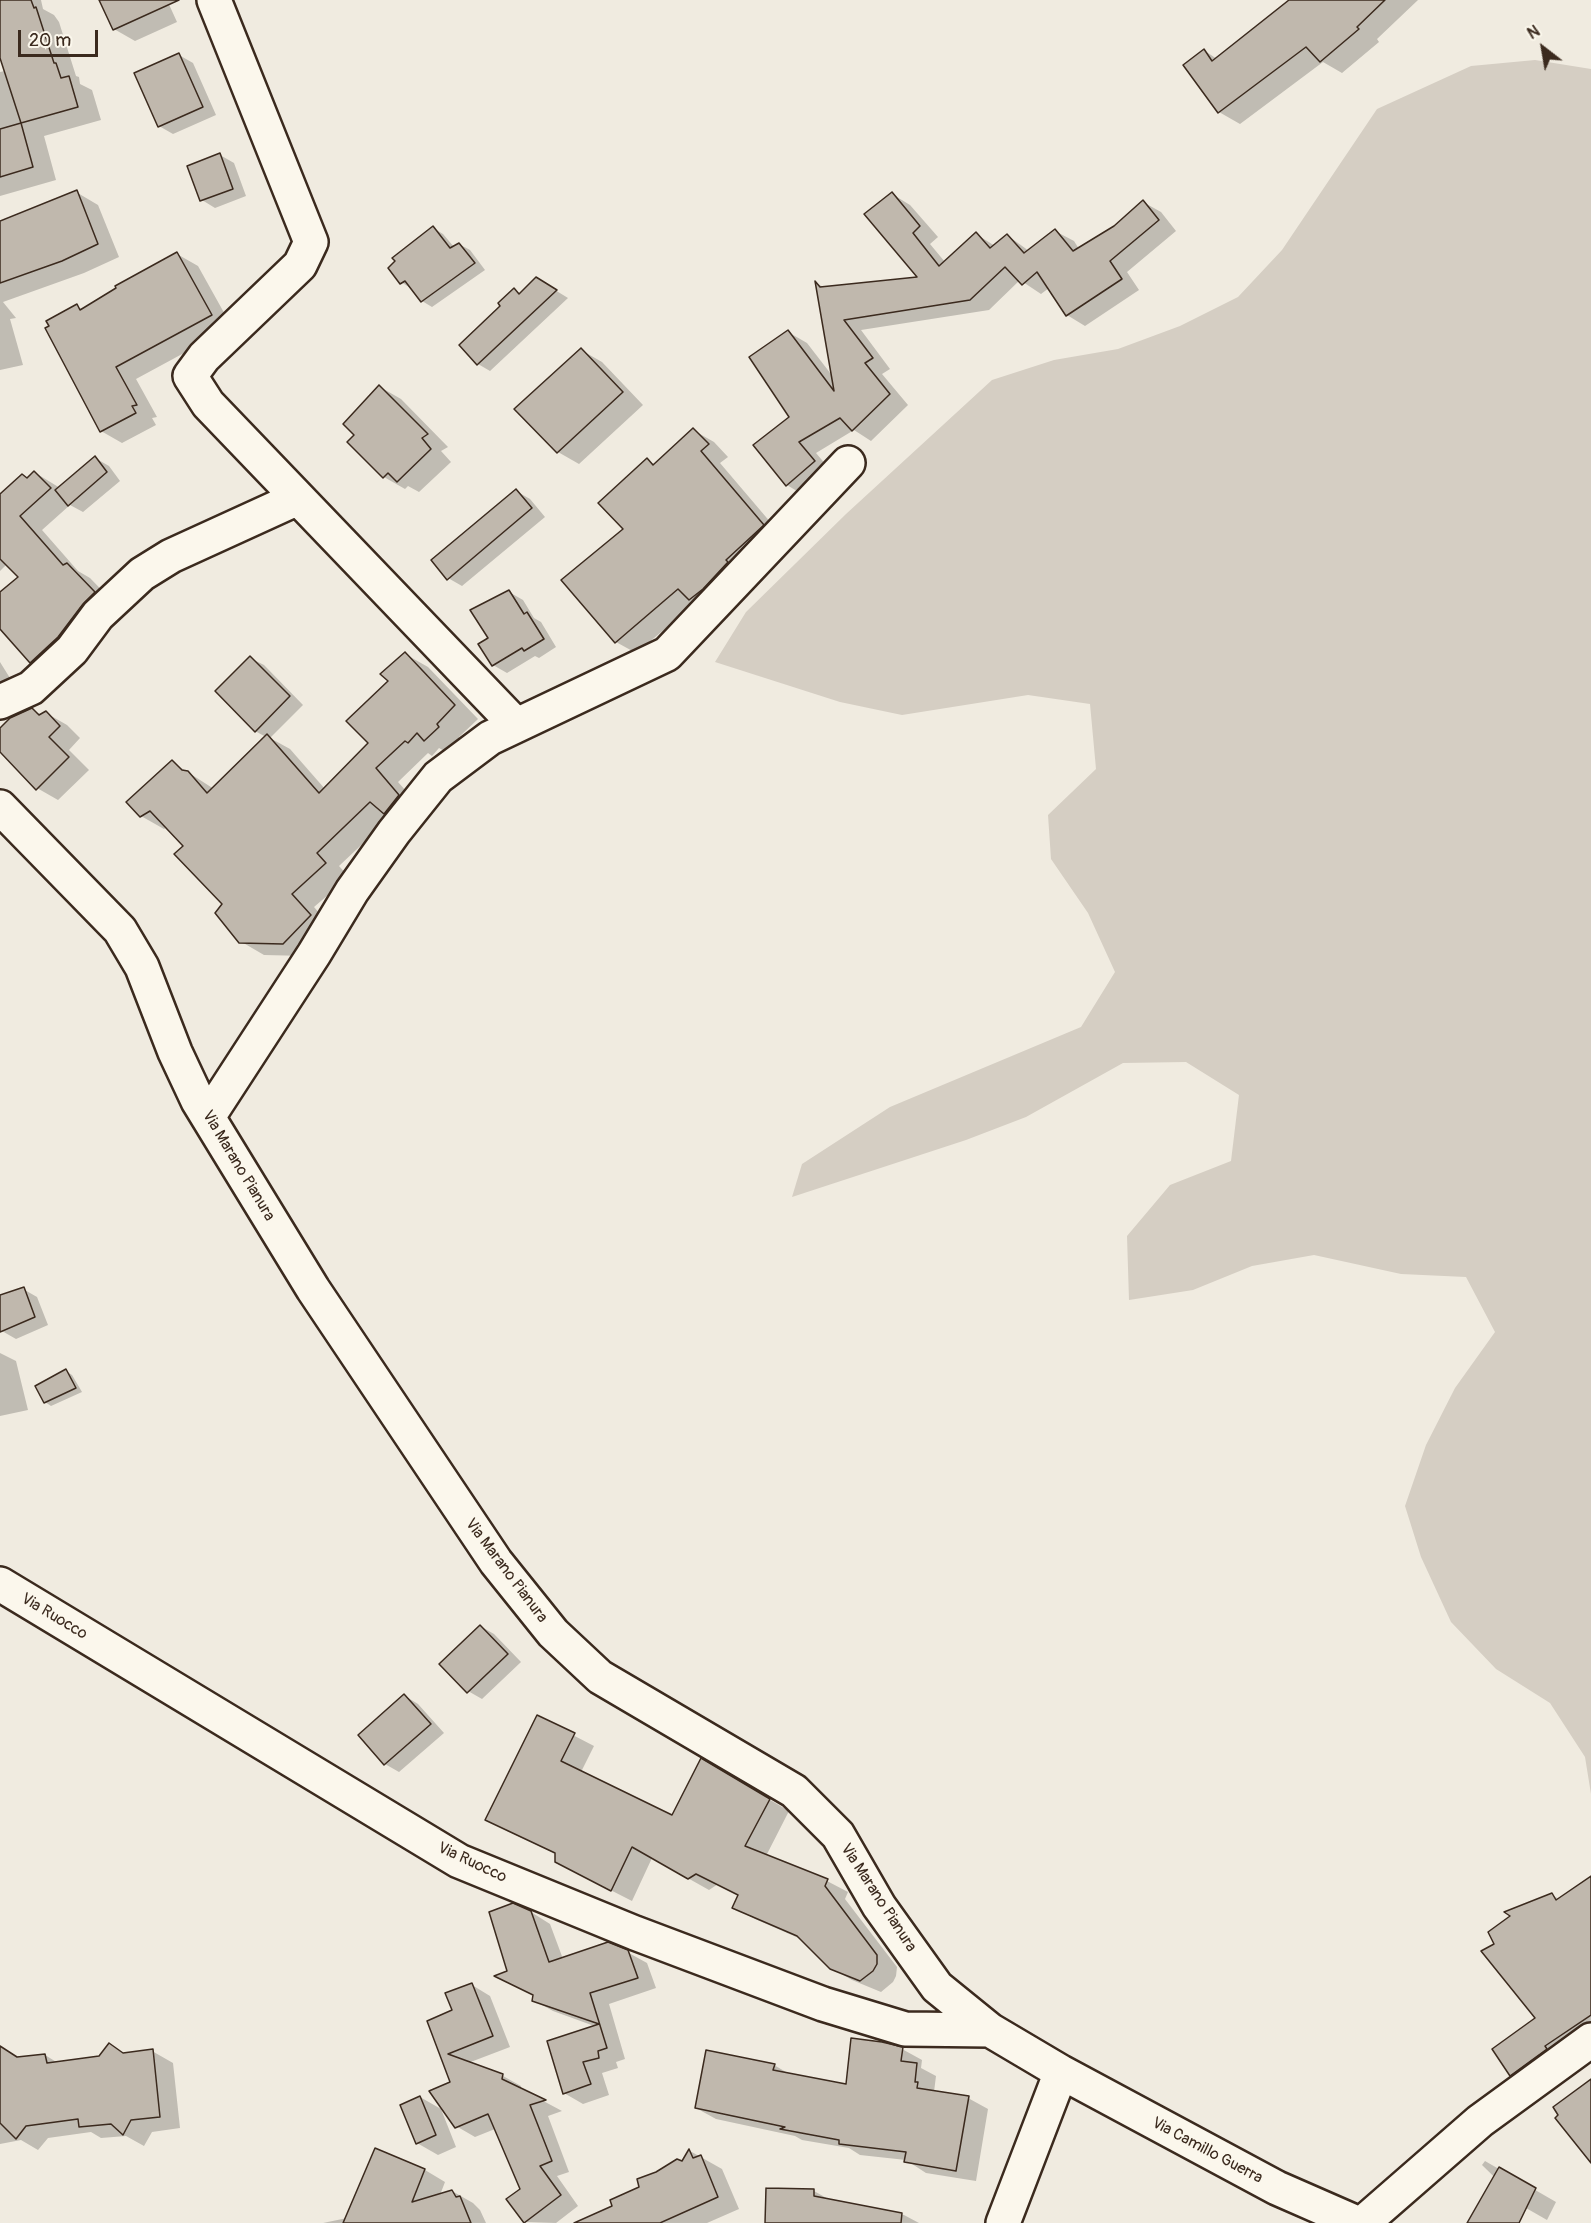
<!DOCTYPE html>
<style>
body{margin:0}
#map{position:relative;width:1591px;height:2223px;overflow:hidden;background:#f0ebe0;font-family:Pangolin,sans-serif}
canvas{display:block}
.north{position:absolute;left:1513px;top:18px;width:60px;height:60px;-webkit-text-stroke:4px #fbf7ec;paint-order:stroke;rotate:329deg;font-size:16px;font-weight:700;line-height:24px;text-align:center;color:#3b2a1e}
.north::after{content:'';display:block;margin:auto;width:21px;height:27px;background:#3b2a1e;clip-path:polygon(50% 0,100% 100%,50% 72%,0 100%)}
.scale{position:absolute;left:18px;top:30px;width:80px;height:27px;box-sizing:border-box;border:3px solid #3b2a1e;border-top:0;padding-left:8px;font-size:18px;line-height:21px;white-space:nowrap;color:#3b2a1e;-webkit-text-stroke:4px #fbf7ec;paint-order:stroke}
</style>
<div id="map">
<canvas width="1591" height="2223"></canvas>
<div class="north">N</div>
<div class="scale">20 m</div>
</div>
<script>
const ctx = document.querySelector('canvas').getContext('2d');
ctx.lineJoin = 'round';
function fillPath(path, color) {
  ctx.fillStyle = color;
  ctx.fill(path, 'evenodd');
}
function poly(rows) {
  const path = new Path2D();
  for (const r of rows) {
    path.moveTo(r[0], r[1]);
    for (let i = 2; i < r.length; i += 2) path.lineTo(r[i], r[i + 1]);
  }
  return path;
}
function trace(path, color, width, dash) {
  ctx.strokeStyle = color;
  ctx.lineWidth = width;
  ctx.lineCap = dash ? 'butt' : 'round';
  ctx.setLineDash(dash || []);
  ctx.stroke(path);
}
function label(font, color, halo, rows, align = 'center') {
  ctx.font = font + ' Pangolin,sans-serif';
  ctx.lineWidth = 5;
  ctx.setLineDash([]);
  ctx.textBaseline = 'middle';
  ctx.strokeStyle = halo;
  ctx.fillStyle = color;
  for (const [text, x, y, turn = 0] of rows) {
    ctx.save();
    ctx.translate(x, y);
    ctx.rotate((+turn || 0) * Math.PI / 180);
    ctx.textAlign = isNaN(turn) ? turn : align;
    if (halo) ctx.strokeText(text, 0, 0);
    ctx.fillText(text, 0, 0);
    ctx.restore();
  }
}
fillPath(poly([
 [1535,60,1591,69,1591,1794,1585,1757,1550,1703,1496,1669,1451,1622,1421,1557,1405,1506,1426,1445,1455,1388,1495,1332,1466,1277,1401,1274,1314,1255,1252,1266,1193,1290,1129,1300,1127,1236,1170,1185,1231,1161,1239,1095,1186,1062,1123,1063,1026,1117,966,1140,792,1197,802,1164,890,1107,1081,1027,1115,972,1088,913,1051,859,1048,815,1096,769,1090,704,1028,695,902,715,840,702,715,662,746,612,846,514,992,380,1054,360,1118,349,1180,326,1238,297,1282,250,1377,109,1471,66]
]), '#d5cec3');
fillPath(poly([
 [0,0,41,0,43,9,54,15,59,22,76,76,79,77,80,84,92,90,101,120,44,136,56,180,0,196,0,72,5,71,0,54],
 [101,0,167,0,177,22,135,41,114,29],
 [1291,0,1418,0,1377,39,1379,42,1342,73,1323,62,1240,124,1219,112,1205,51,1217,59],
 [179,55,193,63,216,115,173,134,159,126],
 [220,155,234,163,246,196,215,208,202,200],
 [76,192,98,205,119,257,84,273,3,302,16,318,10,319,23,365,0,370,0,223],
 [892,194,910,205,938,237,930,244,945,262,976,234,995,246,1007,235,1029,251,1055,231,1074,241,1079,249,1115,228,1143,202,1161,212,1176,231,1127,272,1139,290,1085,326,1067,315,1049,288,1041,294,1020,280,989,310,861,330,890,369,882,374,908,405,871,441,854,430,816,453,832,472,805,496,787,485,791,417,788,332,807,343,834,378,818,284,825,288,920,278],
 [433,228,443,234,454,247,459,244,470,250,485,270,432,307,422,301,412,289,401,282],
 [177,254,198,266,232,327,136,379,157,417,152,418,156,425,122,443,101,431,77,306,83,310],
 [537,279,568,298,490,371,478,364,502,306,514,290,521,294],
 [581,350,602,362,643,405,579,464,558,452],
 [380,387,401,399,448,447,441,451,451,462,419,492,408,486,405,489,384,477,349,442,357,435],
 [693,430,714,442,728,457,720,463,783,537,696,603,636,653,616,642,625,529,647,460,656,465],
 [95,458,109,466,120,481,83,512,70,505,42,530,78,571,90,578,117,606,54,675,31,661,0,627,0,594,20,577,7,564,0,571,0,496,34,472,60,488],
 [516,491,530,499,545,517,462,586,448,578],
 [509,592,523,600,534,618,541,622,556,647,539,658,535,656,507,673,493,665,490,638],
 [405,654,428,667,478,719,459,737,461,741,448,753,439,748,432,756,428,753,398,782,422,809,391,817,339,866,349,877,314,907,333,929,306,956,264,955,240,941,224,904,185,846,167,827,164,829,141,816,172,762,214,789,266,737,255,731,250,658,264,665,303,705,270,738,290,749,325,789,370,743,390,681],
 [0,662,23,699,0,714],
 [32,710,42,715,46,713,67,725,80,738,69,750,89,770,58,800,37,788,0,750,0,730],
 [23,1289,37,1297,48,1325,16,1339,2,1331,0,1326,0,1297],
 [0,1353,16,1361,28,1410,0,1416],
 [66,1371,72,1375,82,1392,51,1406,45,1402],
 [480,1626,494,1634,521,1662,482,1699,468,1691],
 [405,1696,418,1704,444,1733,399,1772,385,1764],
 [538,1717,594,1746,581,1772,673,1817,702,1760,789,1811,766,1856,827,1881,848,1892,845,1899,897,1967,896,1976,893,1982,881,1992,852,1980,831,1968,803,1940,755,1919,734,1907,739,1896,718,1884,709,1890,652,1858,632,1901,577,1873,556,1854,507,1831],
 [1591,1878,1591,2047,1537,2090,1511,2075,1537,2019,1496,1944,1552,1895,1559,1899],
 [531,1912,550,1924,563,1959,627,1952,647,1963,656,1988,609,2004,625,2059,616,2062,618,2068,602,2073,609,2095,583,2104,564,2093,597,2027,553,2011,533,2000,534,1996,515,1986,509,1972],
 [472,1985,490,1996,510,2047,468,2063,503,2076,521,2086,521,2089,562,2111,548,2116,569,2172,557,2176,578,2206,556,2223,524,2222,522,2190,495,2129,475,2137,456,2126,452,2082,429,2021,454,2011],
 [109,2045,125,2054,152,2051,173,2063,180,2128,152,2132,144,2146,126,2136,101,2138,91,2132,48,2138,38,2150,21,2140,0,2144,0,2055,18,2058,45,2055,58,2063,99,2058],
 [902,2049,922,2060,921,2068,936,2076,934,2092,968,2098,988,2109,976,2181,926,2173,906,2160,860,2155,849,2148,802,2140,795,2136,716,2119,696,2108,774,2065,791,2075,847,2085],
 [420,2097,441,2109,456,2147,438,2155,417,2143],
 [376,2150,425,2170,445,2182,440,2195,452,2191,473,2203,480,2210,486,2223,323,2223,347,2218],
 [690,2151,722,2169,739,2209,707,2223,590,2223,641,2188,683,2162],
 [1485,2161,1556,2202,1547,2220,1526,2208,1482,2165],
 [814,2191,830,2200,904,2215,919,2223,766,2223]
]), '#0003');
const building = poly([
 [0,0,31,0,34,8,36,7,54,63,56,63,61,78,69,76,78,107,21,123,0,58,0,0],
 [99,0,179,0,113,30,99,0],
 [1289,0,1385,0,1357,27,1359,29,1320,62,1306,47,1218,113,1183,65,1204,49,1212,61,1289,0],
 [179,53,203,107,158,127,134,73,179,53],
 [21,123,33,167,0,177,0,129,21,123],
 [220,153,233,189,200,201,187,166,220,153],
 [77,190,98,244,62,261,0,283,0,221,77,190],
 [892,192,920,226,913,233,939,266,976,232,990,248,1007,234,1024,253,1055,229,1073,251,1114,226,1143,200,1159,220,1110,261,1122,279,1066,316,1037,272,1022,285,1005,267,970,300,844,320,873,358,865,363,890,394,852,431,840,418,799,442,815,461,786,486,753,445,789,417,749,357,788,330,834,391,815,281,820,287,917,277,864,214,892,192],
 [433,226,450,248,459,243,475,263,421,302,405,281,400,284,388,268,395,261,392,258,433,226],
 [177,252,212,315,116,367,137,405,132,406,136,413,100,432,45,328,49,326,46,321,77,304,80,310,116,288,115,286,177,252],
 [536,277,557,290,477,365,459,345,500,306,498,303,514,288,519,294,536,277],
 [581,348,623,392,557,453,514,409,581,348],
 [379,385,428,434,422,438,431,449,397,482,388,473,383,478,347,442,354,435,343,424,379,385],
 [693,428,709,444,701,451,764,525,726,560,728,562,703,589,689,600,678,589,615,643,561,580,623,529,598,503,647,458,653,465,693,428],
 [95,456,107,472,68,506,55,490,95,456],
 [34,471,51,488,20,516,63,565,67,563,95,592,83,604,58,637,30,663,0,629,0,592,18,577,0,559,0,494,22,474,27,478,34,471],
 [516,489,532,508,447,580,431,560,516,489],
 [509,590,524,614,527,612,544,639,524,651,522,648,492,666,478,644,488,638,470,610,509,590],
 [405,652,455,705,437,724,439,727,424,741,417,733,408,743,405,741,376,768,399,795,384,814,370,802,317,853,326,863,292,894,311,915,283,944,239,943,215,913,222,904,174,854,183,846,150,811,140,817,126,802,172,760,182,770,188,771,207,793,267,734,319,793,368,743,346,721,388,681,380,674,405,652],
 [250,656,290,696,255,732,215,691,250,656],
 [32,708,39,715,46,711,60,726,49,737,69,757,36,790,0,752,0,728,10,718,32,708],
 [24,1287,35,1317,0,1332,0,1295,24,1287],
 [66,1369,76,1388,44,1403,35,1386,66,1369],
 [480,1625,508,1654,467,1693,439,1664,480,1625],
 [404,1694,431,1724,384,1765,358,1735,404,1694],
 [537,1715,575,1733,561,1761,672,1815,701,1758,770,1799,745,1846,828,1879,825,1886,877,1955,877,1964,873,1971,860,1981,830,1969,797,1936,732,1908,738,1895,696,1874,688,1879,632,1847,611,1891,555,1862,555,1853,485,1820,537,1715],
 [1591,1876,1591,2015,1545,2046,1547,2049,1510,2076,1492,2049,1535,2018,1481,1951,1494,1944,1488,1932,1510,1916,1504,1912,1552,1893,1556,1900,1591,1876],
 [513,1903,531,1911,549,1962,608,1942,628,1950,638,1978,590,1993,607,2048,598,2051,599,2058,583,2062,591,2084,563,2094,547,2041,599,2024,532,2001,533,1995,494,1976,507,1971,489,1912,513,1903],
 [472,1983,493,2036,448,2054,503,2074,502,2079,546,2100,530,2105,552,2161,540,2166,561,2195,524,2223,506,2199,520,2189,488,2114,455,2128,429,2091,450,2082,427,2021,452,2010,445,1993,472,1983],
 [851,2038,882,2042,903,2047,901,2061,917,2063,915,2082,918,2082,917,2088,969,2096,956,2171,904,2162,906,2152,839,2144,839,2140,780,2129,785,2127,695,2108,706,2050,775,2064,773,2070,846,2084,851,2038],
 [109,2043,123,2053,153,2049,160,2117,131,2120,123,2135,111,2124,79,2127,78,2119,26,2126,16,2139,0,2123,0,2046,17,2057,45,2054,47,2063,99,2056,109,2043],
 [1591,2079,1591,2163,1555,2118,1558,2115,1553,2107,1591,2079],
 [420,2096,436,2135,416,2144,400,2105,420,2096],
 [375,2148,425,2169,412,2202,452,2190,456,2197,460,2196,471,2223,343,2223,375,2148],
 [689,2149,693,2158,701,2155,718,2197,660,2223,574,2223,612,2206,610,2200,639,2187,637,2179,656,2172,677,2159,682,2161,689,2149],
 [1499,2167,1536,2188,1519,2223,1467,2223,1499,2167],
 [766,2188,814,2189,814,2196,902,2213,901,2223,765,2223,766,2188]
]);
fillPath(building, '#c0b8ad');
trace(building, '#3b2a1e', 1.5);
const minor = poly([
 [214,0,311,242,300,265,204,357,190,376,208,404,516,725],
 [0,702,31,688,72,650,98,615,142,574,171,556,298,498],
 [0,807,120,930,142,967,175,1052,198,1101,313,1289,496,1562,553,1633,600,1677,794,1791,838,1835,879,1906,937,1987,990,2030,1061,2072,1277,2188,1357,2223],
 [208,1117,314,954,352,891,394,832,438,777,490,738,667,654,848,463],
 [0,1584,459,1861,635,1933,823,2004,905,2029,990,2030],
 [1003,2223,1061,2072],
 [1363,2223,1480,2121,1591,2040]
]);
trace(minor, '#3b2a1e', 38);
trace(minor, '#fbf7ec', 33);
label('16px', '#3b2a1e', '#fbf7ec', [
 ["Via Marano Pianura",238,1166,59],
 ["Via Marano Pianura",506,1571,53],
 ["Via Ruocco",54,1617,31],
 ["Via Ruocco",472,1863,25],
 ["Via Marano Pianura",878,1898,57],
 ["Via Camillo Guerra",1207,2151,28]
]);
</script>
